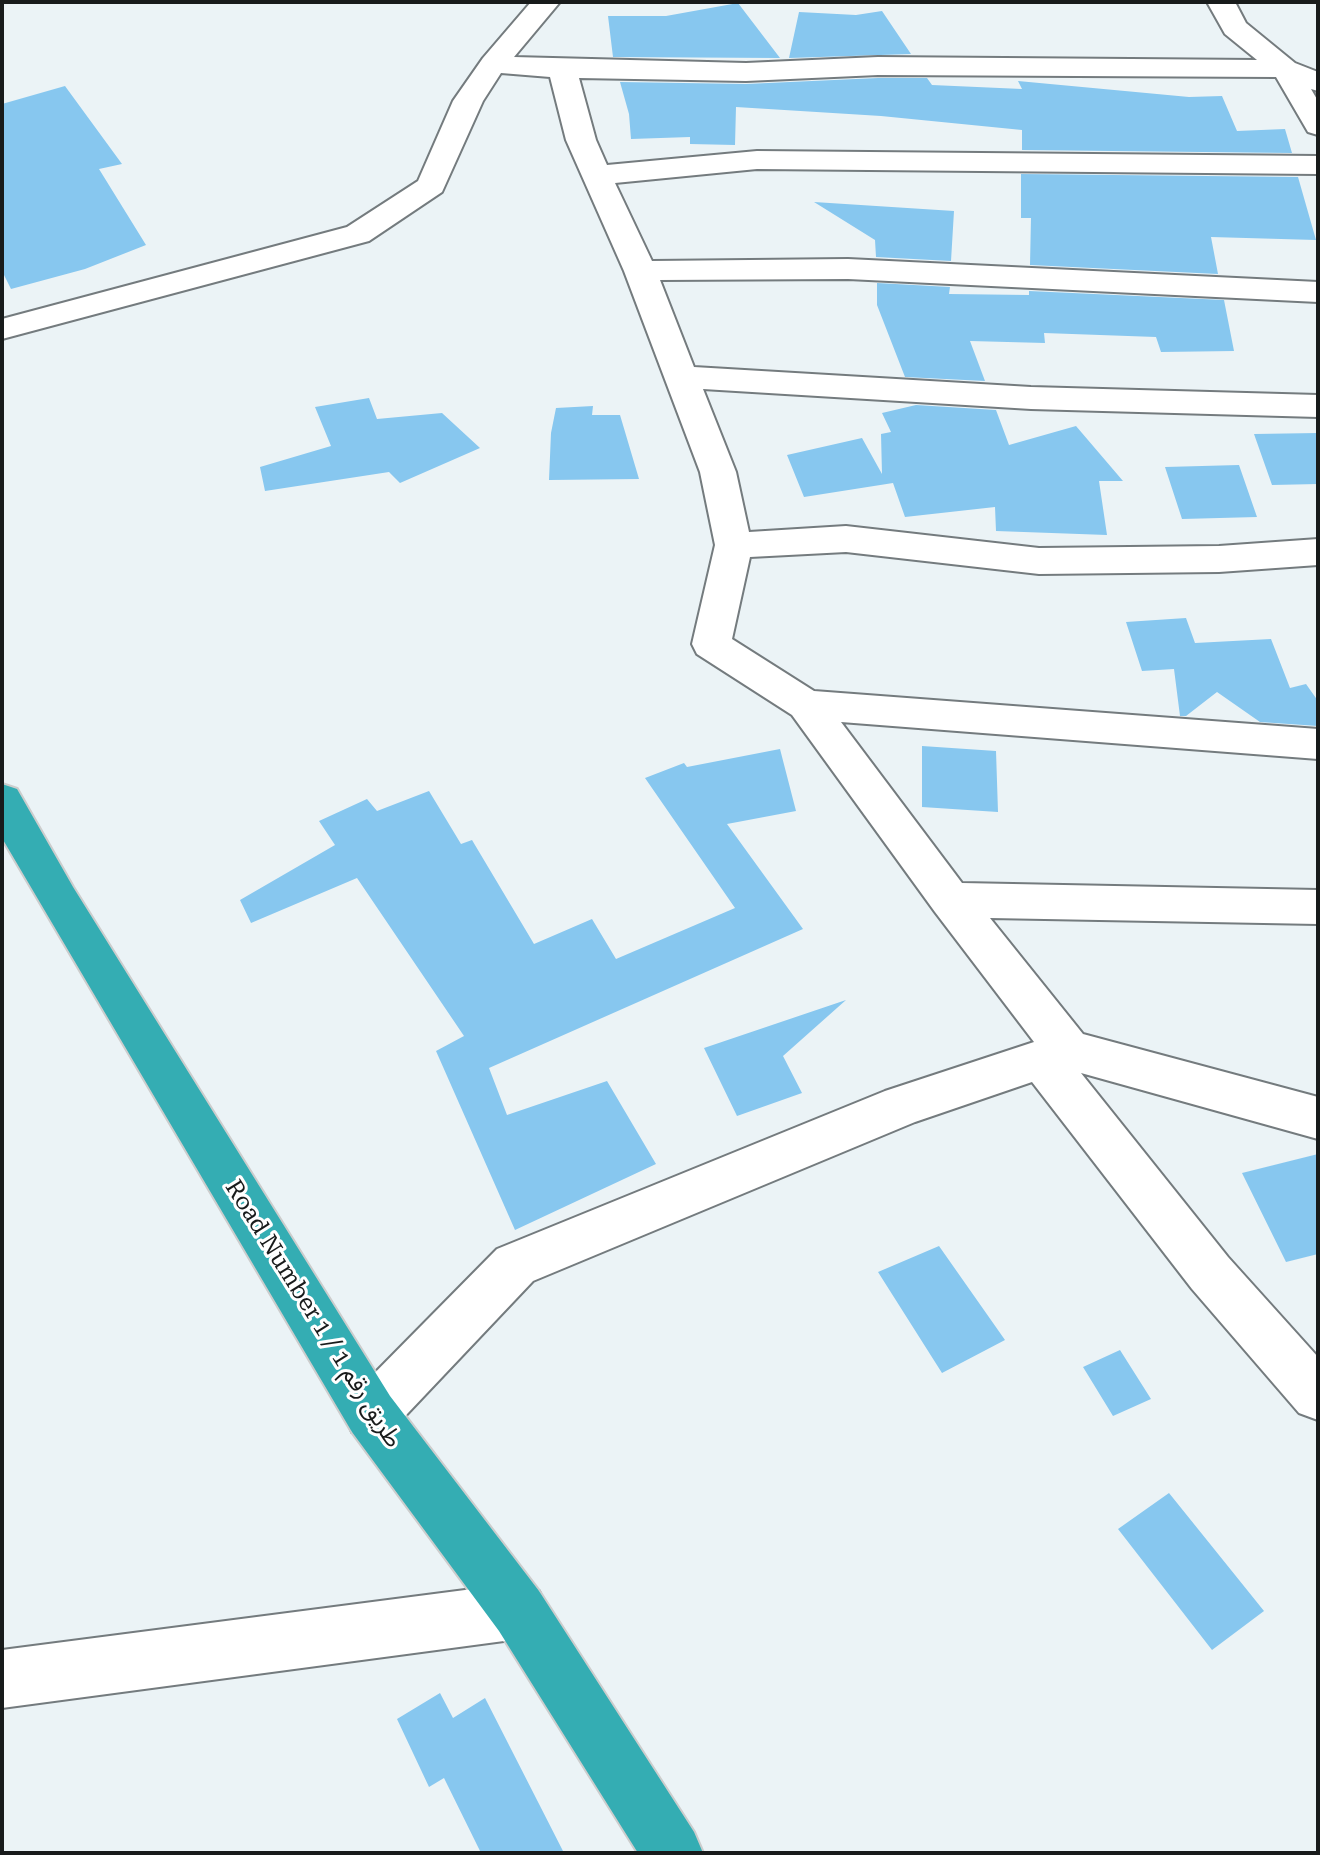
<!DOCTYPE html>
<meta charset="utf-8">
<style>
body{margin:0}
#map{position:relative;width:1320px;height:1855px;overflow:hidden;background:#ebf3f6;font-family:"Roboto Serif",serif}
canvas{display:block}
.frame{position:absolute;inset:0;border:4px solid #181b1b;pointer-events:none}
</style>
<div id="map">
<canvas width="1320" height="1855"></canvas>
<div class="frame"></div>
</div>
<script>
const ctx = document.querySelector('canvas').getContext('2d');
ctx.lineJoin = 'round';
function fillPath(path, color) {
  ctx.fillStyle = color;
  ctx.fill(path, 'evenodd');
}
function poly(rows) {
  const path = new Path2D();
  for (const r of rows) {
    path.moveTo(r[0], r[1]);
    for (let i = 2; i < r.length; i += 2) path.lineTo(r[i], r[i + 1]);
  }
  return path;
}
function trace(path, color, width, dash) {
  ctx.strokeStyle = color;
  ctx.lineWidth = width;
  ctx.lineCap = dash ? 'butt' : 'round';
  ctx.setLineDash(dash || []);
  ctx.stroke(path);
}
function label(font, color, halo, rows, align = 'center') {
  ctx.font = font + ' "Roboto Serif","Noto Sans Arabic",serif';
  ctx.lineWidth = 6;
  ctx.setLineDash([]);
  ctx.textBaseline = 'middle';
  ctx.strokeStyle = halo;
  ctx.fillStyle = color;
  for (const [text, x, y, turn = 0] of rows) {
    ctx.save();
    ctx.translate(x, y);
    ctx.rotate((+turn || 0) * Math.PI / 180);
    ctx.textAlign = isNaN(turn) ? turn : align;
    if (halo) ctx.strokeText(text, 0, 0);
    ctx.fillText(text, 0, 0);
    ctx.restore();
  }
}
fillPath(poly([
 [738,3,780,58,613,57,608,16,666,16],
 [882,11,911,54,789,58,799,12,856,15],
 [878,78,927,78,932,85,1022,89,1018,81,1189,97,1222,96,1237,131,1285,129,1292,153,1022,150,1022,130,881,116,736,107,735,145,690,144,690,137,631,139,629,114,620,82,746,84],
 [65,86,122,164,99,169,146,245,85,269,11,289,2,271,2,104],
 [1021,174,1298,177,1316,240,1211,237,1218,274,1030,265,1031,218,1021,218],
 [814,202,954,211,951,261,876,257,875,240],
 [877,283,950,287,949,294,1029,295,1029,291,1224,300,1234,351,1161,352,1156,337,1044,333,1045,343,970,341,985,381,905,377,877,305],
 [369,398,377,419,442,413,480,448,400,483,389,472,265,491,260,467,331,446,315,407],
 [916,405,996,410,1009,445,1076,426,1123,481,1099,481,1107,535,996,531,995,507,905,517,893,483,804,497,787,455,862,438,882,474,881,434,891,432,882,413],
 [593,406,592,415,620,415,639,479,549,480,551,433,556,408],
 [1318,433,1318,484,1272,485,1254,434],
 [1239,465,1257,517,1182,519,1165,467],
 [1186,618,1195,643,1271,639,1290,688,1306,684,1318,701,1318,726,1260,722,1217,692,1186,716,1180,716,1174,669,1142,671,1126,622],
 [922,746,996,751,998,812,922,807],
 [780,749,796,811,727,824,803,929,489,1068,507,1115,607,1081,656,1164,515,1230,436,1051,464,1036,357,878,251,923,240,900,335,845,319,821,367,799,377,811,429,791,461,844,472,840,534,944,592,919,616,959,735,908,645,778,684,763,687,767],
 [846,1000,783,1056,802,1093,737,1116,704,1048],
 [1318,1154,1318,1254,1286,1262,1242,1173],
 [939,1246,1005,1340,942,1373,878,1272],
 [1120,1350,1151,1399,1113,1416,1083,1367],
 [1169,1493,1264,1611,1212,1650,1118,1529],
 [440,1693,453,1718,485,1698,564,1853,481,1853,444,1778,429,1787,397,1719]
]), '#87c7ef');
const minor = poly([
 [531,2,560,2,514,57,746,63,878,57,1257,60,1225,34,1207,2,1235,2,1246,23,1295,63,1318,72,1318,91,1311,89,1318,101,1318,135,1308,132,1276,77,878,75,746,81,579,78,596,140,607,165,757,151,1318,156,1318,174,757,169,615,183,652,261,848,259,1318,282,1318,302,848,279,660,280,694,367,1031,387,1318,395,1318,417,1031,409,703,389,736,472,749,532,846,526,1039,548,1219,546,1318,539,1318,565,1219,572,1039,574,846,552,750,557,732,639,814,691,1318,729,1318,759,841,722,962,883,1318,890,1318,924,990,918,1083,1034,1318,1097,1318,1139,1081,1073,1228,1257,1318,1357,1318,1420,1299,1413,1192,1289,1032,1082,915,1122,533,1281,390,1432,371,1440,352,1432,345,1414,352,1396,497,1249,885,1091,1034,1042,935,912,792,715,697,654,692,644,715,545,700,472,624,271,566,140,550,77,501,73,483,101,442,192,369,241,2,339,2,319,347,227,418,181,453,101,483,58,531,2],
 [519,1583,539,1591,547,1611,539,1631,519,1639,2,1708,2,1650,519,1583]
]);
const highway = poly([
 [2,784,17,789,73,887,390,1396,539,1591,694,1832,703,1853,638,1853,499,1631,352,1432,2,838,2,784]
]);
trace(minor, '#747b7e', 4);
trace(highway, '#cccdcd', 4);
fillPath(minor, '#fff');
fillPath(highway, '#34adb3');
label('24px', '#181b1b', '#fff', [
 ["Road Number 1 / طريق رقم 1",313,1314,58]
]);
</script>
